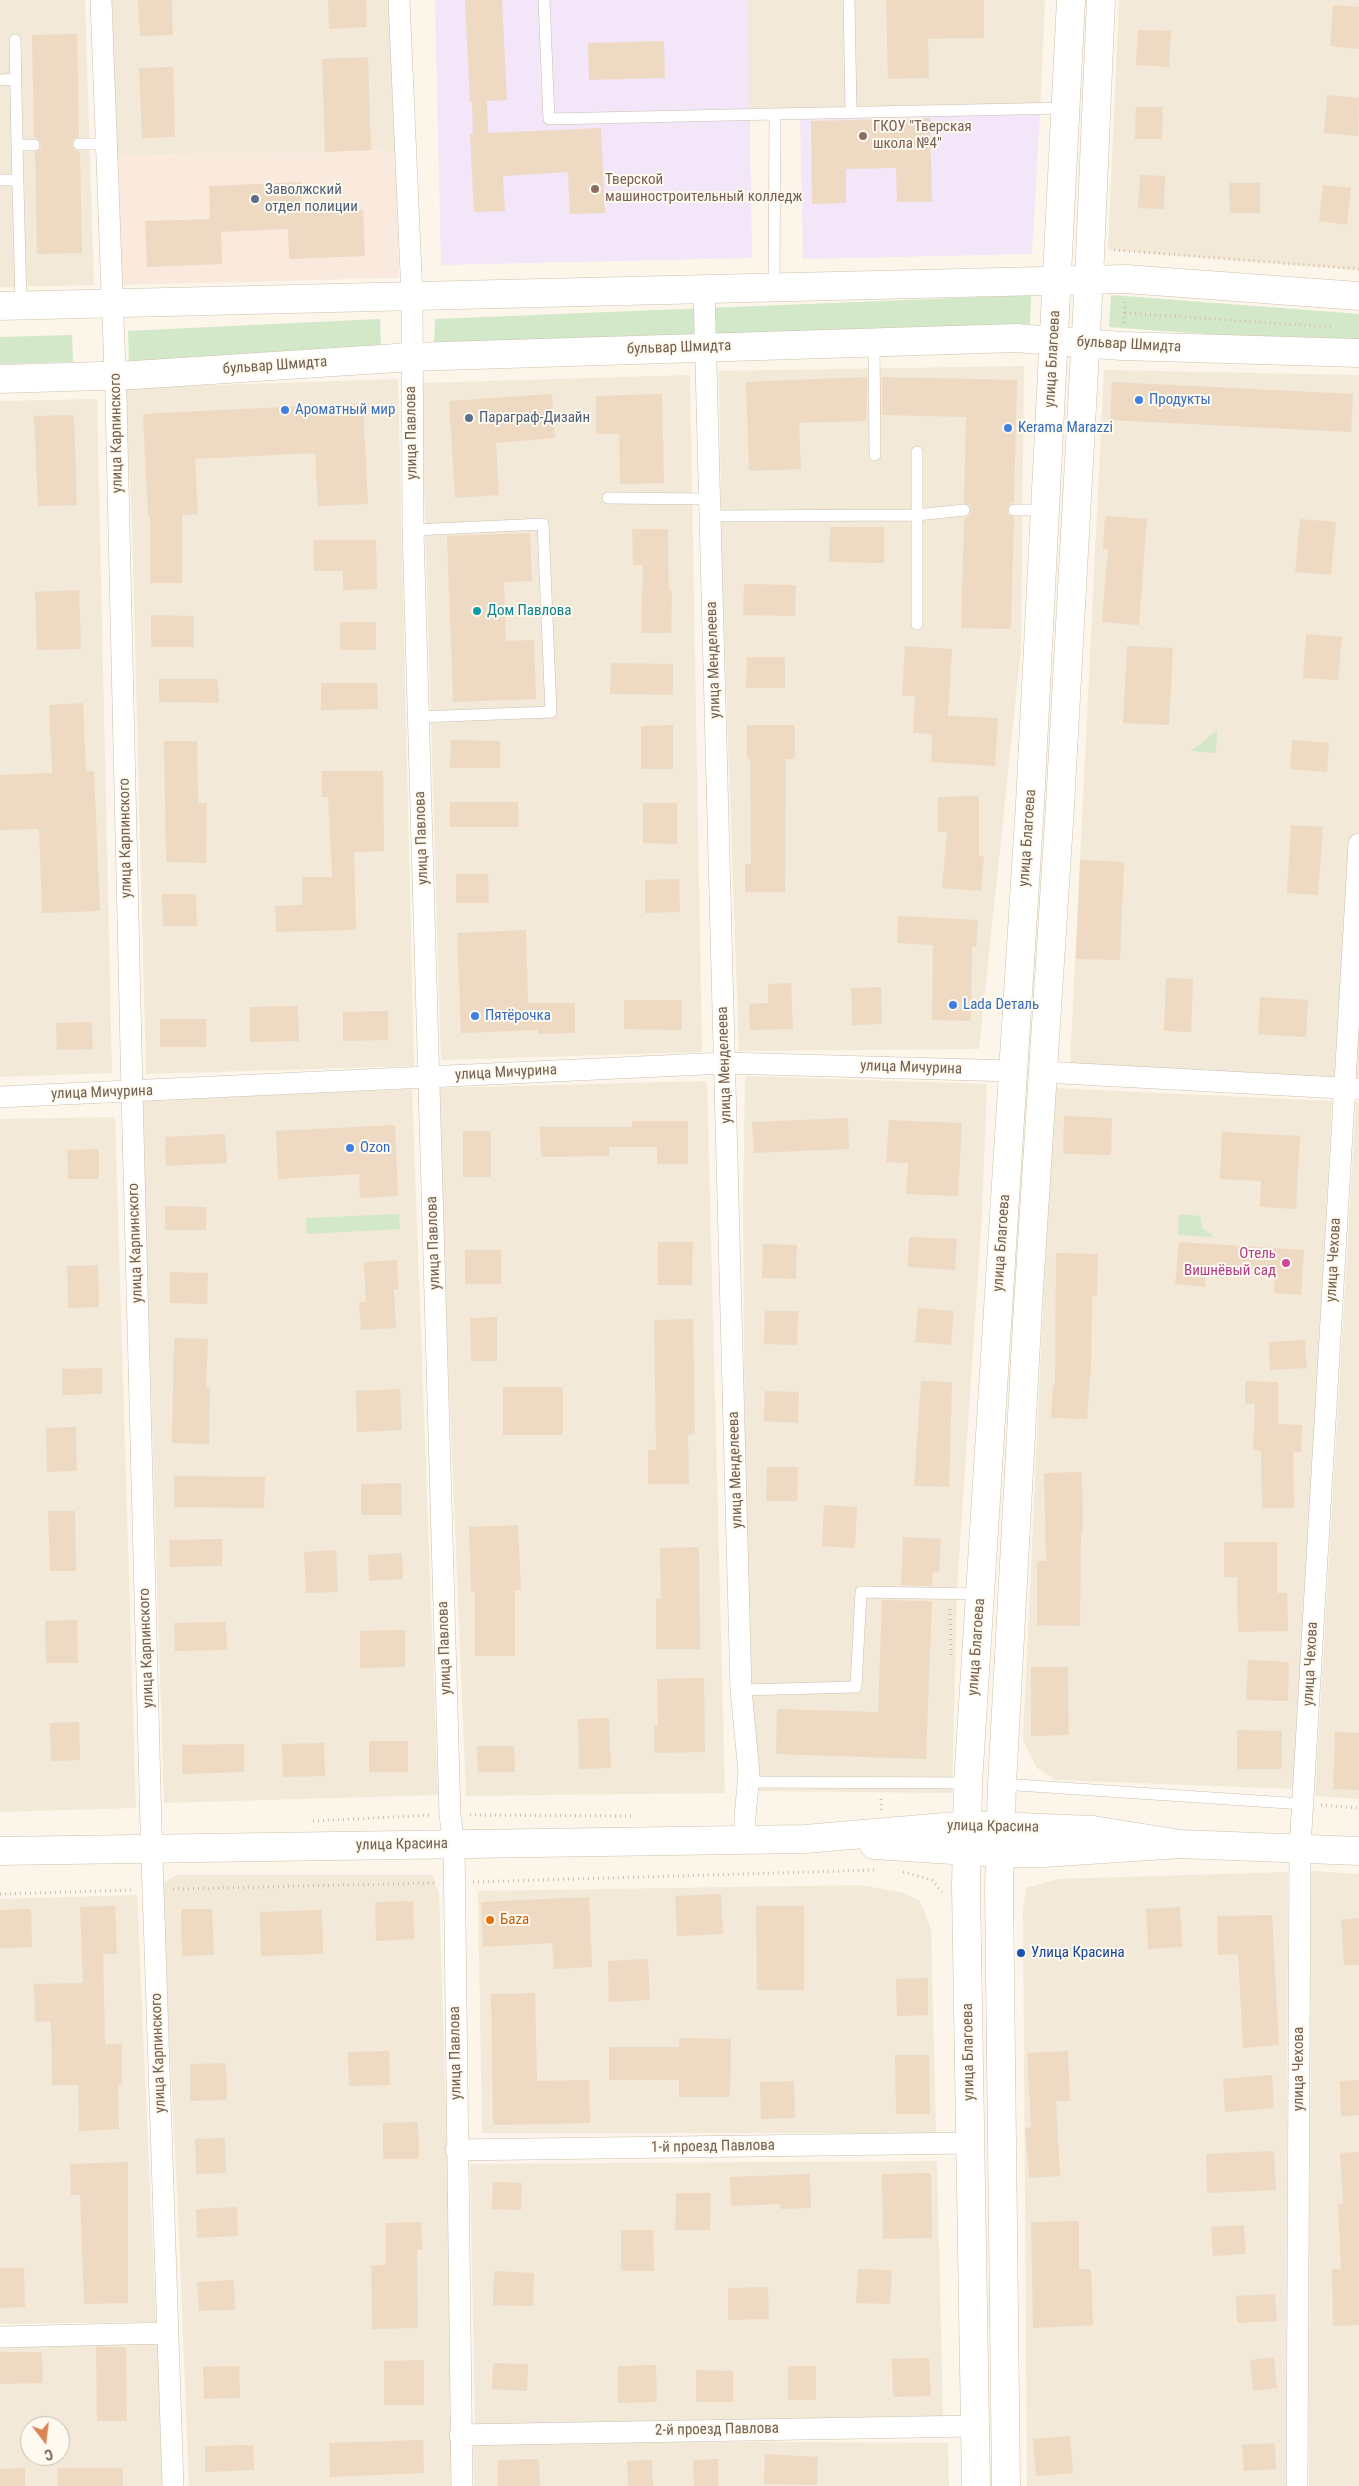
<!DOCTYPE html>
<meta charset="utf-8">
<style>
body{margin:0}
#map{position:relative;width:1359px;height:2486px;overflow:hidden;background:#fbf6e9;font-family:"Roboto Condensed",sans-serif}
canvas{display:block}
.north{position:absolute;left:20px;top:2416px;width:50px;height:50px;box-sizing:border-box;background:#fefaef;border:1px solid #c7bcaf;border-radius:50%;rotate:165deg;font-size:14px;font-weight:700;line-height:20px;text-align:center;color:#74604e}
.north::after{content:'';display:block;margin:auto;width:18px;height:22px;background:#db8458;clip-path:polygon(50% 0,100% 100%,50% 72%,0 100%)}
</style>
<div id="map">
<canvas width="1359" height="2486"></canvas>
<div class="north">С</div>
</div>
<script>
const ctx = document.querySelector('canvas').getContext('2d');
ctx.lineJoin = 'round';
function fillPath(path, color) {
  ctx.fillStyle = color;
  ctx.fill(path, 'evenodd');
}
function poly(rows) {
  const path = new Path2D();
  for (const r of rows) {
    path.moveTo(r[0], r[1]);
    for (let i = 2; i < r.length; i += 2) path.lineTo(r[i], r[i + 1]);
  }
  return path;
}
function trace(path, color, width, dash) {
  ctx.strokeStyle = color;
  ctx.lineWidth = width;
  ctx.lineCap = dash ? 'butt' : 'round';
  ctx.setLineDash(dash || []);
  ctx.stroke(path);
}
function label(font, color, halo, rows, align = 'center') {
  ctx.font = font + ' "Roboto Condensed",sans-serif';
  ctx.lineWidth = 4;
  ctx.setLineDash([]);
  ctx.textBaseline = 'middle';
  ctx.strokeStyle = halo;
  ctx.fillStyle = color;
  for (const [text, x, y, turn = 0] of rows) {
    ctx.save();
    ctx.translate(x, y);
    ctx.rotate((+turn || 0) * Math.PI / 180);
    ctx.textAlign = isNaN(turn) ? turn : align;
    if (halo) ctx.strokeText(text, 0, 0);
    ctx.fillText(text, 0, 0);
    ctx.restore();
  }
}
fillPath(poly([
 [0,0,85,0,94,285,0,287],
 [111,0,389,0,396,151,117,155],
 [748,0,1045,0,1040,114,749,119],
 [1119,0,1359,0,1359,270,1108,250],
 [1024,366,1021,649,979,1049,739,1051,722,574,719,371],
 [1104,370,1359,375,1359,1089,1070,1064],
 [690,375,702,1052,441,1060,421,383],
 [398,379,414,1066,146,1074,132,523,125,388],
 [97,399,112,1073,0,1077,0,401],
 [745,1076,987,1084,982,1215,957,1589,952,1793,753,1791,746,1586,743,1208],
 [707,1081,725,1793,466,1796,437,1088],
 [1053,1088,1332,1101,1296,1789,1055,1780,1036,1767,1023,1740],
 [412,1089,438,1795,164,1803,142,1100],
 [1356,1102,1359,1103,1359,1799,1315,1796],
 [115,1117,136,1808,0,1812,0,1119],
 [1311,1871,1359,1874,1359,2486,1309,2486],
 [1288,1872,1286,2486,1027,2486,1023,1910,1026,1888,1057,1879],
 [177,1875,432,1875,439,1893,452,2301,455,2486,189,2486,178,2210,161,1884],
 [862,1885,904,1893,920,1901,931,1929,936,2133,482,2133,478,1891],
 [137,1895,156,2322,0,2324,0,1899],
 [937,2161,943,2416,475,2425,470,2164],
 [158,2342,165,2486,0,2486,0,2345],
 [30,2426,60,2426,60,2456,30,2456],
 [473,2440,948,2443,949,2486,474,2486]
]), '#f2e9d8');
fillPath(poly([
 [396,151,399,278,122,285,117,155]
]), '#faeade');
fillPath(poly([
 [435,0,748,0,752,258,441,265],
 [1040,114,1032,254,803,259,800,118]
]), '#f3e6f8');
fillPath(poly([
 [1031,295,1030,324,434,348,435,319],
 [1111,295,1359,314,1359,345,1109,327],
 [380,319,381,351,129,363,128,331],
 [72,335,73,362,0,364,0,337],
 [1217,731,1216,753,1191,751],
 [399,1214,400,1229,307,1234,306,1218],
 [1179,1214,1200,1216,1202,1228,1214,1237,1178,1235]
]), '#d2e8c8');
fillPath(poly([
 [138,0,172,0,173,35,140,36],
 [328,0,366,0,367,27,329,29],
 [465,0,502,0,507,100,487,101,488,133,601,128,605,213,570,214,568,172,503,176,505,211,474,212,470,134,473,134,472,102,470,102],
 [886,0,984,0,984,38,928,39,929,78,888,79],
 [1333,5,1359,7,1359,49,1330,46],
 [1138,30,1171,31,1169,67,1136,65],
 [77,34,79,136,73,140,72,144,75,150,80,152,82,253,37,254,35,152,40,149,41,145,38,139,34,138,32,35],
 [664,41,665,78,589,80,588,43],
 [368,57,371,150,325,152,322,59],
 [173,67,175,137,142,138,139,68],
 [1327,95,1359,98,1358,136,1324,133],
 [1136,107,1163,107,1162,139,1135,139],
 [930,118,932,202,897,202,896,168,846,169,846,203,812,204,811,121],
 [1140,175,1165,176,1164,209,1138,208],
 [301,182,302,212,363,210,365,256,289,259,288,229,221,232,222,264,147,267,145,221,210,219,209,186],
 [1229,183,1260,183,1260,213,1230,213],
 [1323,185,1351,188,1347,225,1319,221],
 [867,377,866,421,799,423,801,469,749,471,746,382],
 [882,377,1017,380,1014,502,1010,504,1007,510,1008,514,1014,517,1011,629,961,628,964,518,969,516,971,510,970,505,964,503,966,417,882,415],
 [1112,382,1353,394,1351,432,1110,420],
 [552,394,555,438,496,443,499,495,455,498,449,401],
 [662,394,664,483,620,484,619,434,596,434,596,396],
 [363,403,368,504,318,506,315,453,195,459,198,514,182,515,182,583,150,583,150,516,148,517,143,414],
 [74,415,77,505,38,506,34,416],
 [1105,516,1147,519,1139,625,1102,622,1108,549,1103,549],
 [1300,519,1336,522,1331,575,1295,572],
 [830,527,884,527,884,563,829,562],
 [632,529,668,529,669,591,672,591,671,633,641,633,643,565,633,565],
 [530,533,532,581,504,582,506,641,534,640,536,699,453,702,447,536],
 [313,540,376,540,377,589,343,590,343,571,314,571],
 [744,584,796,585,795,616,743,615],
 [79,590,81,649,37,650,35,592],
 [151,615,194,616,194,647,151,647],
 [340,622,376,622,376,650,340,650],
 [1306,634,1342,637,1338,680,1303,678],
 [905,646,952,649,948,716,998,718,995,766,931,762,932,734,913,733,915,696,902,696],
 [1127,646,1173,648,1169,725,1123,723],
 [747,657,785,657,785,688,746,688],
 [611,663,673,664,673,695,610,694],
 [159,679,218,679,219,703,159,702],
 [321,683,377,683,378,709,321,710],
 [83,703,86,772,94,771,100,911,42,913,39,829,0,830,0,775,52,773,49,705],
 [673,725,673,769,641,769,641,726],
 [747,725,795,725,795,759,786,759,785,892,745,892,745,864,751,864,750,759,747,759],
 [451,740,500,741,500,768,450,768],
 [1292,740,1329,743,1327,772,1290,769],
 [164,741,197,741,198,803,207,803,206,863,166,862],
 [322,771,383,771,384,851,354,852,356,930,276,932,275,906,302,905,302,877,332,877,328,797,322,797],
 [979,796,979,856,984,856,981,891,942,888,947,832,938,832,938,797],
 [450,802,518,802,519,827,450,827],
 [643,803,677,803,677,844,643,843],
 [1291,825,1323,827,1318,895,1287,893],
 [1080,860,1124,862,1120,960,1076,959],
 [456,874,488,874,489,903,456,903],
 [679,879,680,912,645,913,645,880],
 [162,894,196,894,197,926,163,926],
 [898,916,978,920,976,947,972,947,971,1021,932,1020,933,945,897,943],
 [526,930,528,1003,575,1003,575,1033,538,1034,538,1030,461,1033,457,933],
 [1166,978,1193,979,1191,1032,1164,1031],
 [791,983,793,1029,750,1030,749,1004,768,1003,768,984],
 [881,987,882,1024,852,1025,851,988],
 [1260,997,1308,1000,1306,1037,1258,1034],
 [624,1000,682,1000,682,1030,624,1029],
 [298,1006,299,1041,250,1042,250,1007],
 [388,1011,388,1040,343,1041,343,1012],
 [160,1019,206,1019,206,1047,160,1047],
 [92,1022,93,1049,57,1050,56,1023],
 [1064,1116,1112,1118,1111,1155,1063,1154],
 [848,1118,849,1149,754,1153,752,1122],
 [889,1120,962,1123,958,1196,906,1194,908,1163,886,1162],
 [632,1121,688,1121,688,1164,657,1164,657,1147,609,1147,609,1156,541,1157,540,1127,632,1127],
 [395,1125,398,1196,360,1198,359,1174,278,1179,276,1131],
 [463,1131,491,1131,491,1177,463,1177],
 [1222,1132,1300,1136,1296,1209,1260,1207,1261,1181,1220,1179],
 [225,1134,227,1163,166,1166,165,1137],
 [99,1149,99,1179,68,1179,67,1150],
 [165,1206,206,1207,206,1230,165,1230],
 [909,1237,957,1239,955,1270,908,1267],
 [658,1242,693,1242,692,1285,658,1285],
 [1179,1242,1304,1250,1301,1295,1274,1293,1275,1273,1206,1267,1205,1287,1175,1284],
 [763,1244,797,1245,796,1279,762,1278],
 [465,1250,501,1250,501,1284,465,1284],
 [1056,1253,1098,1254,1097,1296,1092,1296,1091,1368,1087,1419,1051,1418,1053,1385,1055,1385],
 [397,1260,398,1289,394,1289,396,1328,361,1330,359,1302,366,1302,364,1262],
 [98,1265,99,1307,68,1308,67,1266],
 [170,1272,208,1273,207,1304,170,1303],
 [918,1308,954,1311,951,1345,915,1342],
 [765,1311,798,1311,797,1345,764,1344],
 [497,1317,497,1361,471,1361,470,1318],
 [693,1319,695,1434,688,1435,689,1484,648,1484,648,1450,656,1450,654,1320],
 [174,1338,208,1339,206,1388,210,1388,209,1444,172,1443],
 [1305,1340,1307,1368,1270,1370,1269,1342],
 [102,1368,102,1394,62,1395,62,1369],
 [921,1381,952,1382,949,1487,914,1486],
 [1245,1381,1278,1382,1278,1424,1302,1425,1301,1452,1293,1452,1294,1508,1262,1508,1261,1451,1253,1450,1255,1404,1245,1404],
 [503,1387,563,1387,563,1435,503,1435],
 [400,1389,402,1430,357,1432,356,1391],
 [765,1391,799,1392,798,1423,764,1421],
 [76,1427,77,1471,47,1472,46,1428],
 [767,1467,798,1467,797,1501,766,1501],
 [1082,1472,1083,1533,1081,1533,1080,1626,1037,1625,1037,1561,1046,1561,1044,1473],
 [174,1476,265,1477,264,1508,174,1507],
 [401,1483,402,1515,361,1515,361,1484],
 [824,1505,857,1507,855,1548,822,1546],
 [48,1511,75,1511,76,1571,50,1571],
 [518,1525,521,1590,515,1590,515,1656,475,1656,475,1592,471,1592,469,1527],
 [903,1537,941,1539,939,1573,933,1572,932,1586,901,1585],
 [222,1539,222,1566,170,1567,169,1540],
 [1224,1542,1277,1542,1277,1593,1287,1593,1288,1631,1238,1632,1237,1577,1224,1577],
 [699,1547,700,1649,656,1649,656,1599,661,1599,660,1548],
 [336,1550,338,1592,306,1593,304,1552],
 [402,1553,403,1579,369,1581,368,1555],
 [882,1600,932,1601,926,1759,776,1754,777,1709,878,1712],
 [77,1620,78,1663,46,1663,45,1621],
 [226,1622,227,1650,175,1651,174,1623],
 [405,1630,405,1667,360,1668,360,1631],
 [1248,1660,1289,1662,1288,1701,1246,1700],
 [1031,1667,1068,1667,1069,1735,1031,1736],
 [704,1678,705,1752,654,1753,654,1726,658,1726,657,1679],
 [609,1718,611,1768,579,1769,578,1719],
 [79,1722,80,1760,51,1761,50,1723],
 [1237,1730,1282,1731,1282,1769,1237,1769],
 [1335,1732,1359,1733,1359,1790,1333,1789],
 [369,1741,408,1741,408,1772,369,1772],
 [324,1743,325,1776,283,1777,282,1744],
 [244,1744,244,1772,182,1774,182,1745],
 [477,1746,514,1746,515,1772,478,1772],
 [721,1894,723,1934,677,1936,675,1896],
 [589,1897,592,1967,554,1969,552,1943,483,1947,481,1902],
 [413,1901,414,1939,376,1941,375,1902],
 [115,1906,117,1954,103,1954,105,2044,122,2044,122,2084,118,2084,119,2129,79,2131,78,2085,52,2085,51,2021,35,2022,34,1984,83,1983,80,1907],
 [756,1906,804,1906,804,1990,757,1990],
 [1180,1907,1182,1947,1148,1949,1146,1909],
 [31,1909,32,1947,0,1948,0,1910],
 [181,1909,212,1909,214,1955,182,1956],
 [322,1910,323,1954,261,1956,260,1912],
 [1272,1915,1279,2045,1243,2048,1238,1954,1218,1955,1217,1916],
 [1359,1918,1359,1965,1344,1965,1341,1920],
 [648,1959,650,2000,609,2002,608,1961],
 [928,1978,928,2015,897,2016,896,1979],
 [535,1993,537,2081,589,2080,590,2123,493,2125,491,1994],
 [679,2038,731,2039,730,2097,679,2097,679,2080,609,2080,609,2047,679,2047],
 [389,2051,390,2085,349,2086,348,2052],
 [1068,2051,1070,2101,1056,2101,1060,2176,1029,2178,1025,2128,1031,2127,1027,2053],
 [895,2055,929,2055,930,2114,896,2114],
 [226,2063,227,2100,190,2101,190,2064],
 [1272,2075,1274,2108,1225,2112,1223,2079],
 [1359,2080,1359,2115,1341,2116,1340,2081],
 [794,2081,795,2118,761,2119,760,2082],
 [418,2122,419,2159,383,2159,383,2123],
 [225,2138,226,2173,196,2174,195,2139],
 [1274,2151,1276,2190,1207,2193,1206,2154],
 [1359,2152,1359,2325,1333,2326,1332,2269,1341,2269,1338,2204,1343,2204,1340,2153],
 [128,2162,128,2303,84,2304,80,2195,71,2195,70,2164],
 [931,2173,932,2238,883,2239,882,2174],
 [810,2174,811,2208,781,2209,780,2204,731,2206,730,2177],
 [493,2182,522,2183,521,2210,492,2209],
 [676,2193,711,2193,710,2230,675,2230],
 [237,2207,238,2236,197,2238,196,2209],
 [1079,2221,1079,2269,1091,2269,1093,2325,1033,2328,1031,2222],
 [421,2222,422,2250,417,2250,418,2328,372,2329,371,2265,386,2265,386,2223],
 [1244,2225,1246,2254,1213,2256,1211,2227],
 [621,2230,653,2230,654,2271,621,2271],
 [0,2268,24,2268,25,2307,0,2308],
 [858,2269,892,2270,890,2304,856,2303],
 [494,2271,534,2273,533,2306,493,2305],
 [234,2280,235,2310,199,2311,197,2282],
 [768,2287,769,2319,728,2320,728,2288],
 [1275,2294,1277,2321,1237,2323,1236,2296],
 [96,2347,126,2347,127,2421,97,2421],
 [0,2352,42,2352,43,2383,0,2384],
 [1274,2357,1277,2388,1253,2391,1250,2360],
 [929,2358,931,2396,893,2397,892,2359],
 [424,2360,424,2405,384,2405,384,2361],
 [493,2363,528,2364,527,2391,492,2389],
 [656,2365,657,2402,618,2403,618,2366],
 [239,2366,240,2398,204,2399,203,2367],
 [788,2366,816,2366,816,2400,788,2400],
 [696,2370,733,2371,733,2402,696,2402],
 [1070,2436,1073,2473,1036,2476,1033,2439],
 [423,2440,424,2473,330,2477,329,2443],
 [1275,2443,1276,2469,1244,2471,1242,2445],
 [253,2445,254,2470,205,2472,205,2446],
 [765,2454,818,2457,817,2485,764,2484],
 [539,2459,540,2486,498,2486,498,2460],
 [718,2459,718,2486,694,2486,693,2460],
 [652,2460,653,2486,628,2486,627,2461],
 [25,2468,25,2486,0,2486,0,2469],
 [57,2468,123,2468,123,2486,58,2486]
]), '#eed9c3');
const lane = poly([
 [544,0,549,119,775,114,774,288],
 [849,0,851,112],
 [15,40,17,145,34,145],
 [0,80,16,79],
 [775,114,1066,108],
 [79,144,106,144],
 [17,145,21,306],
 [0,180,18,180],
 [874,342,875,455],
 [917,452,917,624],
 [608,498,710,499],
 [1014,510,1045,510],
 [710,516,917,515,964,510],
 [413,530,543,524,551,712,418,717],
 [741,1690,856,1687,861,1592,981,1594],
 [749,1782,968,1783],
 [1002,1784,1303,1804]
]);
const street = poly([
 [101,0,116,398,132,1092,151,1828,173,2486],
 [399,0,412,296,413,530,450,1815,454,1844,462,2486],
 [704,289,741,1690,749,1773,745,1817,745,1840],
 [1043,1072,1359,1089],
 [0,1097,725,1063,1013,1071],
 [456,2150,970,2143],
 [0,2337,168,2333],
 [460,2435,975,2426],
 [1297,2486,1300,1848,1359,844]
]);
const secondary = poly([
 [0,306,1126,279,1359,296],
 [0,379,134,375,412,357,1016,338,1122,346,1359,353],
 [874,1845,1000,1853,1044,1853,1180,1844,1359,1851],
 [0,1851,805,1839,968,1825,1093,1830,1180,1844],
 [976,2486,966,1887,968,1783,1030,804,1071,0],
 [1006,2486,999,1887,1002,1784,1028,1305,1060,806,1089,279,1101,0]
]);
trace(lane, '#cdbfb0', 12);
trace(street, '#cdbfb0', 22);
trace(secondary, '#cfc0ad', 29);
trace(poly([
 [1114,250,1359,269],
 [1125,313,1331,327],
 [1124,323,1125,302],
 [950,1609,951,1655],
 [1321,1805,1359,1808],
 [881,1810,881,1796],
 [470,1815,632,1816],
 [313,1821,432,1815],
 [903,1872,932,1880,942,1892],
 [473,1882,877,1870],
 [173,1889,434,1883],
 [0,1894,134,1890]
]), '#d4bda6', 3, [1, 4]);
trace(lane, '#fff', 11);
trace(street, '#fff', 21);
trace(secondary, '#fff', 28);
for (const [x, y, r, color] of [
 [863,136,5,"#8d6e63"],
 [595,189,5,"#8d6e63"],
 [255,199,5,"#5c6f8a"],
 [1139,400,5,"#3f7fe0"],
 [285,410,5,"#3f7fe0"],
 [469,418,5,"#5c6f8a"],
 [1008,428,5,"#3f7fe0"],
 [477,611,5,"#0f9aa8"],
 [953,1005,5,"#3f7fe0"],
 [475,1016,5,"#3f7fe0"],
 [350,1148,5,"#3f7fe0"],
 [1286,1263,5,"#d1479c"],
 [490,1920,5,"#e8710a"],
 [1021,1953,5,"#1a4fb4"]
]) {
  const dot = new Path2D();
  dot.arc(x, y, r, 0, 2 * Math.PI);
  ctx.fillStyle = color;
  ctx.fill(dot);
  trace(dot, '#fefaef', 2);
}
label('15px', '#785e54', '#fefaef', [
 ["ГКОУ \"Тверская",873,127],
 ["школа №4\"",873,144],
 ["Тверской",605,180],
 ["машиностроительный колледж",605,197]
], 'left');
label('15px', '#4e5e75', '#fefaef', [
 ["Заволжский",265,190],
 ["отдел полиции",265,207],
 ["Параграф-Дизайн",479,418]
], 'left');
label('15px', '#74604e', '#fefaef', [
 ["бульвар Шмидта",1129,345,3],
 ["бульвар Шмидта",679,348,-2],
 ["улица Благоева",1053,359,-87],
 ["бульвар Шмидта",275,366,-4],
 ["улица Карпинского",117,433,-91],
 ["улица Павлова",412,433,-91],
 ["улица Менделеева",714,660,-92],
 ["улица Карпинского",126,838,-91],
 ["улица Павлова",422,838,-92],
 ["улица Благоева",1028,838,-86],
 ["улица Менделеева",725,1065,-92],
 ["улица Мичурина",911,1068,2],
 ["улица Мичурина",506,1073,-3],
 ["улица Мичурина",102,1093,-2],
 ["улица Карпинского",136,1243,-92],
 ["улица Павлова",434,1243,-92],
 ["улица Благоева",1002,1243,-86],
 ["улица Чехова",1334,1260,-87],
 ["улица Менделеева",736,1470,-92],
 ["улица Благоева",977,1647,-86],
 ["улица Карпинского",147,1648,-92],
 ["улица Павлова",445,1648,-92],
 ["улица Чехова",1311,1664,-87],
 ["улица Красина",993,1827,1],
 ["улица Красина",402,1845,-1],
 ["улица Благоева",969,2052,-91],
 ["улица Карпинского",159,2053,-92],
 ["улица Павлова",456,2053,-91],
 ["улица Чехова",1299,2069,-90],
 ["1-й проезд Павлова",713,2147,-1],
 ["2-й проезд Павлова",717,2430,-1]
]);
label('15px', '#366cbe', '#fefaef', [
 ["Продукты",1149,400],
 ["Ароматный мир",295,410],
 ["Kerama Marazzi",1018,428],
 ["Lada Dеталь",963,1005],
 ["Пятёрочка",485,1016],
 ["Ozon",360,1148]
], 'left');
label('15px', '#0d838f', '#fefaef', [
 ["Дом Павлова",487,611]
], 'left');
label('15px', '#b23c85', '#fefaef', [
 ["Отель",1276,1254],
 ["Вишнёвый сад",1276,1271]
], 'right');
label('15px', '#c56008', '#fefaef', [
 ["Баza",500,1920]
], 'left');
label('15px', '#164399', '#fefaef', [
 ["Улица Красина",1031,1953]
], 'left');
</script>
